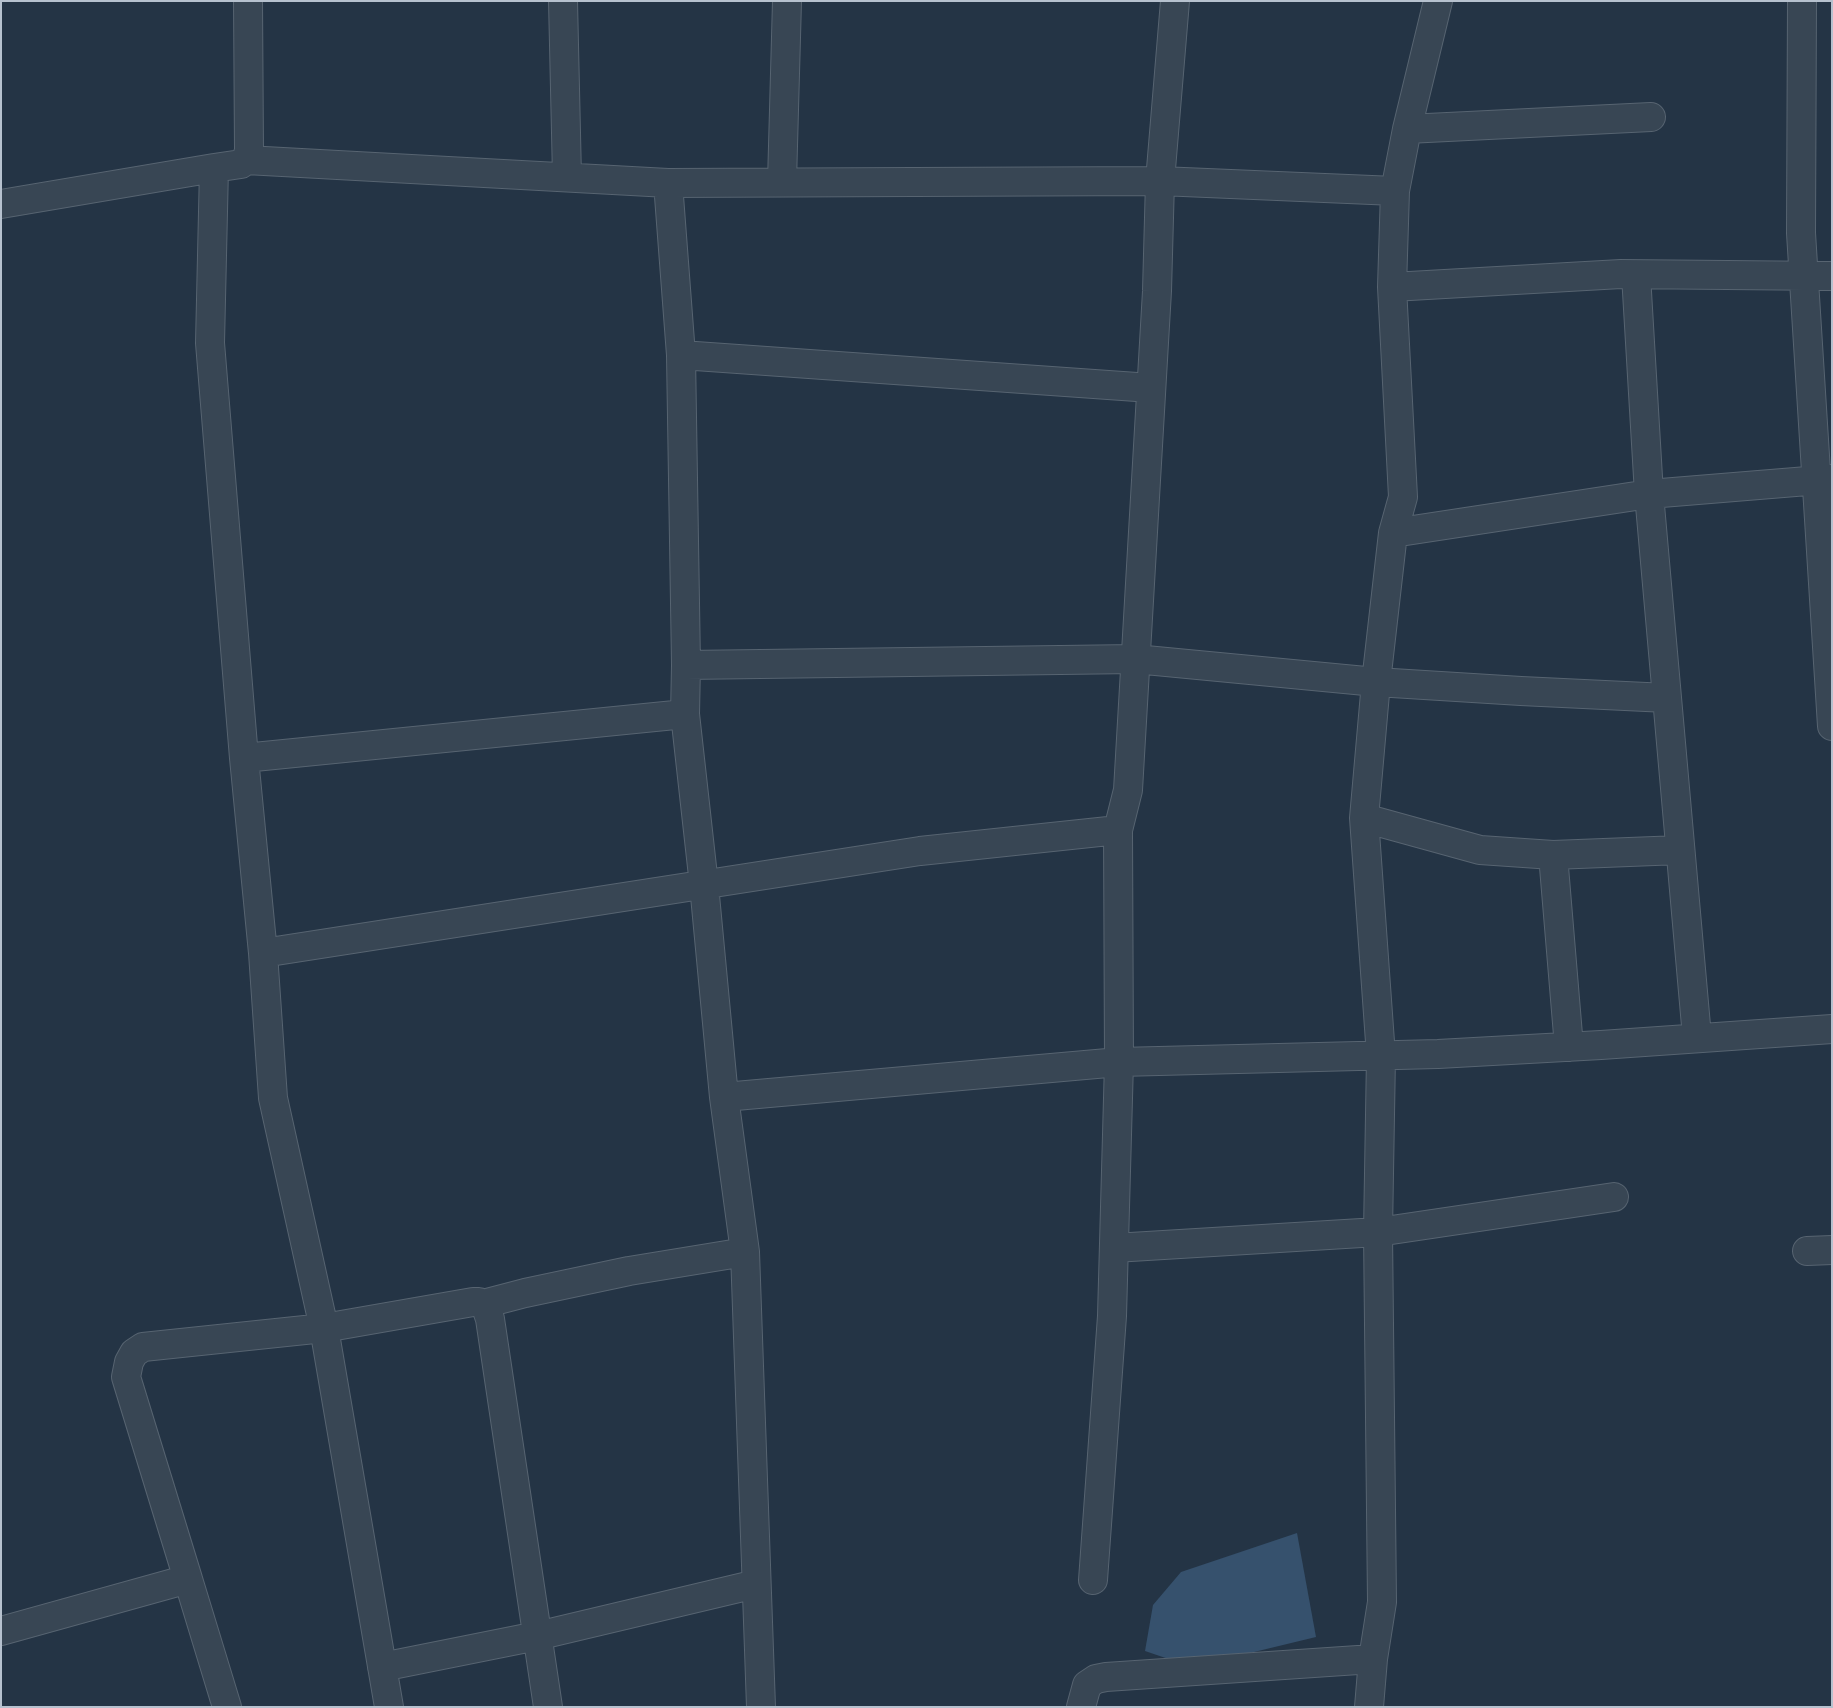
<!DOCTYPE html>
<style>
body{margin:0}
#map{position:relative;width:1833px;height:1708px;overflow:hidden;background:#243445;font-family:Helvetica,sans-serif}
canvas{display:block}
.frame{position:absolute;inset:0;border:2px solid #b6c1ce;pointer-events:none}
</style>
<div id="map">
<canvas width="1833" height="1708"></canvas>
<div class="frame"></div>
</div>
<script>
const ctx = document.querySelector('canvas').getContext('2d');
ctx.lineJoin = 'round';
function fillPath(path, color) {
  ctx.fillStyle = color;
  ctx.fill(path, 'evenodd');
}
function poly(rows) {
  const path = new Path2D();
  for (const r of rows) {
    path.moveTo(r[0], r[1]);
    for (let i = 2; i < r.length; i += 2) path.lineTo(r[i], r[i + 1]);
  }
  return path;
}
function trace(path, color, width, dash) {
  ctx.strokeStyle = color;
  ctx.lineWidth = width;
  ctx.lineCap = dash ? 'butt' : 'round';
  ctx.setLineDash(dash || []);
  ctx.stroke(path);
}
fillPath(poly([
 [1297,1533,1316,1637,1192,1667,1145,1651,1153,1605,1181,1572]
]), '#36516d');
const minor = poly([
 [248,1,249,151,246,160,241,164,214,168,210,343,244,758,263,953,273,1098,324,1328,473,1302,479,1302,486,1307,490,1319,548,1707],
 [563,1,567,177],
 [1802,1,1801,233,1832,726],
 [1407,129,1651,117],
 [246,160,668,183,1160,181,1395,191,1407,129,1438,1],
 [782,182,787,1],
 [668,183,681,355,686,665,685,714,704,885,724,1097,745,1252,761,1707],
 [1,204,214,168],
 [1636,275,1649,494,1697,1037],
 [1392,287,1621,274,1832,276],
 [681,355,1151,388],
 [1393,533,1649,494,1832,479],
 [686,665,1135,659,1376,682,1521,691,1667,698],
 [244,758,685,714],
 [1364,818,1480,850,1553,855,1680,850],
 [1553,855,1569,1047],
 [263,953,920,851,1118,830],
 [724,1097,1119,1062,1438,1054,1601,1045,1832,1029],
 [1114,1248,1378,1232,1614,1197],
 [1807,1251,1832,1250],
 [483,1304,525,1293,629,1271,745,1252],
 [188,1579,227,1707],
 [1093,1580,1112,1316,1119,1062,1118,830,1128,790,1157,291,1160,181,1175,1],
 [1,1631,188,1579,126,1377,129,1362,134,1353,143,1347,324,1328,389,1707],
 [382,1667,537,1636,756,1584],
 [1081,1707,1087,1685,1096,1679,1106,1677,1373,1659],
 [1369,1707,1373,1659,1382,1602,1378,1232,1381,1056,1364,818,1376,682,1393,533,1403,497,1392,287,1395,191]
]);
trace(minor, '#576471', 30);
trace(minor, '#384654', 28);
</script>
